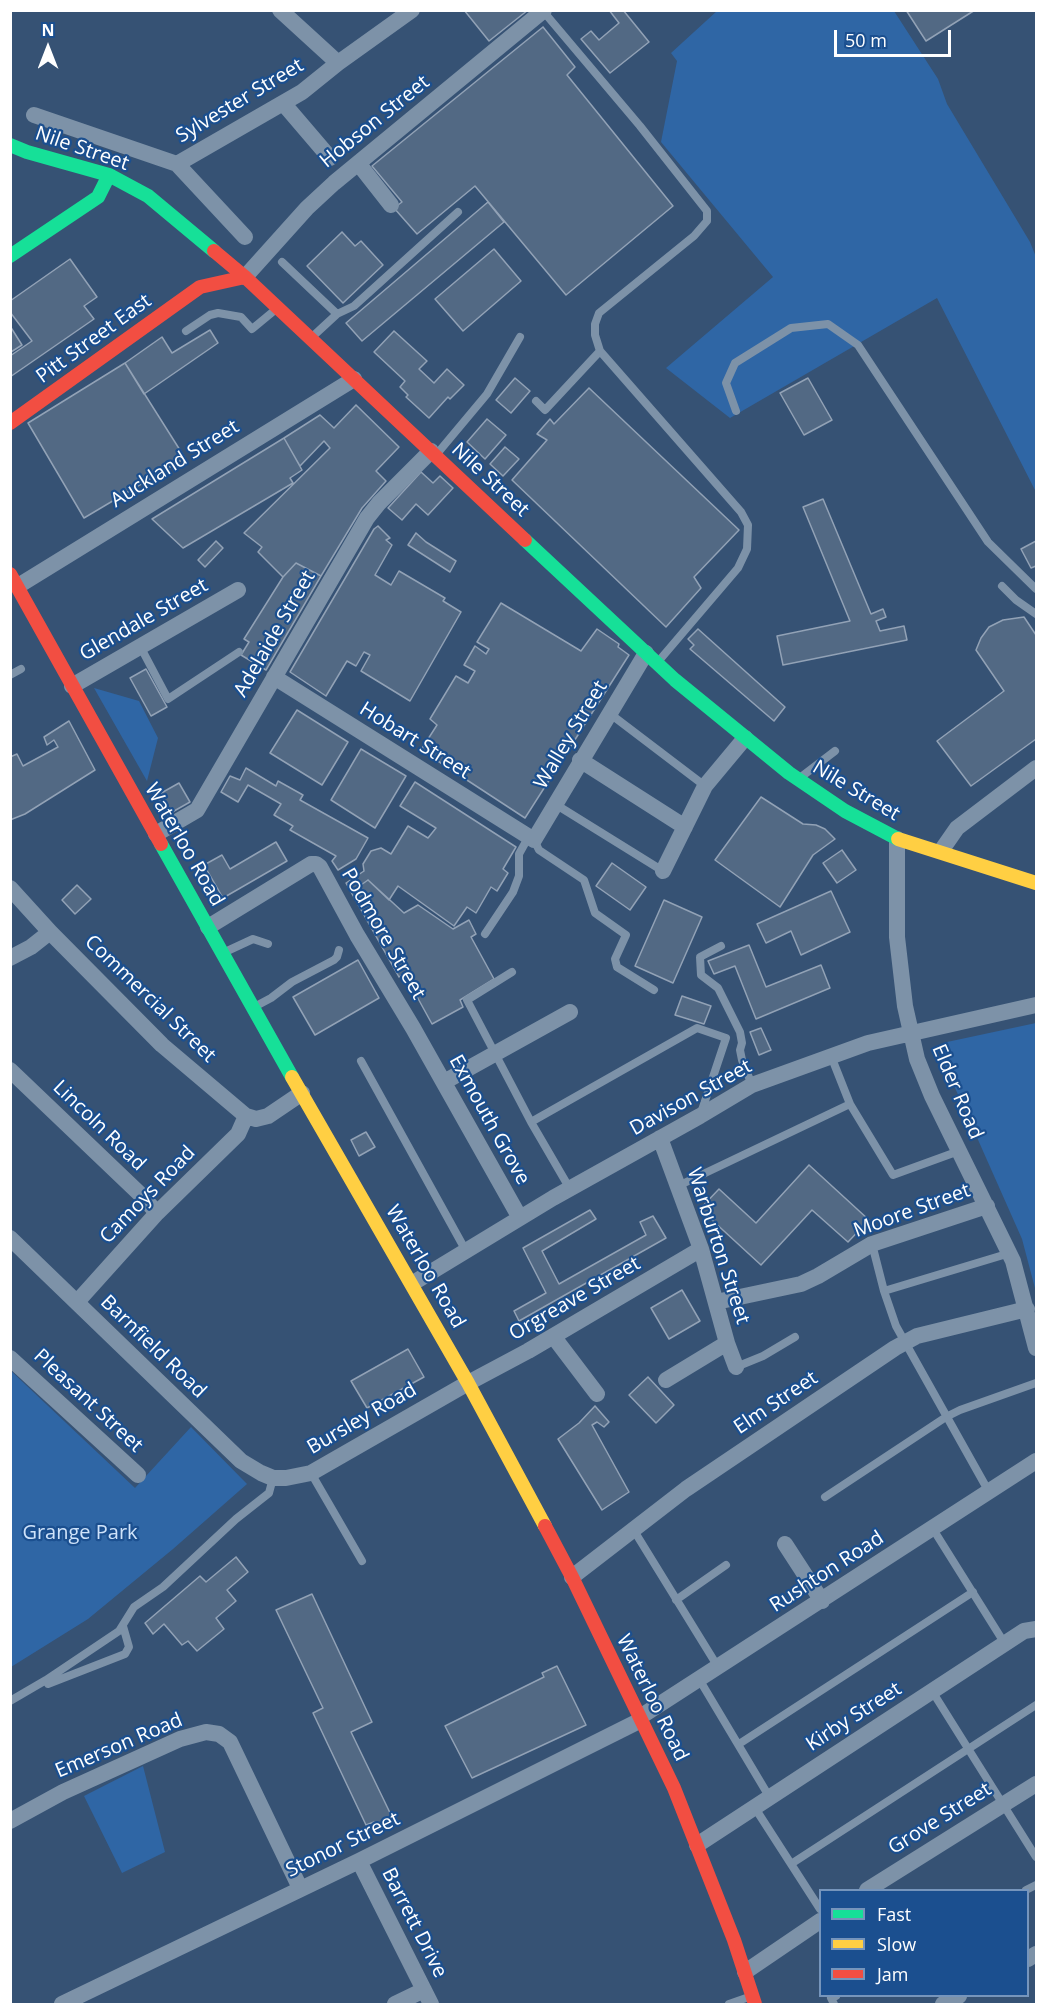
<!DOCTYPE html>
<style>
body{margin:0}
#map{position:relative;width:1047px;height:2015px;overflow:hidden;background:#365274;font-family:"Open Sans",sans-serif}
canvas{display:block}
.frame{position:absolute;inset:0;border:12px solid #fff;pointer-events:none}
.legend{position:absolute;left:819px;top:1889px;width:210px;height:108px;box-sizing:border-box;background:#1b4f8f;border:2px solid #7695bc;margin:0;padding:8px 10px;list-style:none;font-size:18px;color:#fff}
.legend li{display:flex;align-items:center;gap:12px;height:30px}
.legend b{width:30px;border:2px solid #7695bc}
.north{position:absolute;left:18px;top:18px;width:60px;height:60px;-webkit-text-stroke:4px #1b4f8f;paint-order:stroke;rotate:0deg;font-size:16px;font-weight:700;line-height:24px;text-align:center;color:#fff}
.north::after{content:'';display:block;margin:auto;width:21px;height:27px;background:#fff;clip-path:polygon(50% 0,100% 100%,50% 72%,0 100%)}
.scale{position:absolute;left:834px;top:30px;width:117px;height:27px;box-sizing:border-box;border:3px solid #fff;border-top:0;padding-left:8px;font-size:18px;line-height:21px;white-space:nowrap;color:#fff;-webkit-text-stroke:4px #1b4f8f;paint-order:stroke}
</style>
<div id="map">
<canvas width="1047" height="2015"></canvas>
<div class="frame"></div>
<ul class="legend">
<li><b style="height:8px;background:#16e098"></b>Fast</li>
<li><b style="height:8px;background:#ffcf43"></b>Slow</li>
<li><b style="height:8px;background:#f24e42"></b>Jam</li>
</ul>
<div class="north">N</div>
<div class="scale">50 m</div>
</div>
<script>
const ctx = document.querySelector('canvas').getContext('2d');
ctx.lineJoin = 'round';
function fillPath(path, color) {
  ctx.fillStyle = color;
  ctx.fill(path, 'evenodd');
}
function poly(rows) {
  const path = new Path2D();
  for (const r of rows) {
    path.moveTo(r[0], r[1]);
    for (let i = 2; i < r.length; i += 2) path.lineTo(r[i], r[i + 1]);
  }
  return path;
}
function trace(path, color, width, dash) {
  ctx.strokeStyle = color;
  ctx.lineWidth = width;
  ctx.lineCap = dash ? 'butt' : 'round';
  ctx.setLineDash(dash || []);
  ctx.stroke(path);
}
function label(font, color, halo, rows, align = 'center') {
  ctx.font = font + ' "Open Sans",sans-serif';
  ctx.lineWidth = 4.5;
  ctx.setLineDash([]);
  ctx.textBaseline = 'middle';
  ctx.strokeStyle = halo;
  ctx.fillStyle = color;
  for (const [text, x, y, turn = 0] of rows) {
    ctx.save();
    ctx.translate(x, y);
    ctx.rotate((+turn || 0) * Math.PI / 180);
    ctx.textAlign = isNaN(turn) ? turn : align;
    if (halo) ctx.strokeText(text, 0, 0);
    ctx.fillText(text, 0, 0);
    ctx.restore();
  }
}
fillPath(poly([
 [717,11,894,11,938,79,947,104,1030,242,1036,257,1036,492,937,298,730,418,666,368,773,277,661,142,677,61,671,53],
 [94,688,139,701,158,738,147,781],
 [1036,1023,1036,1292,1022,1239,940,1054,940,1047,947,1042],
 [10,1370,135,1488,191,1427,247,1484,173,1549,88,1619,11,1667],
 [143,1766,165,1852,122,1873,84,1796]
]), '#2f66a5');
const building = poly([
 [464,10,528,10,489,41,464,10],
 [609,10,623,10,649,42,610,73,581,39,591,31,599,40,619,23,609,10],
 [906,10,975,10,926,41,906,10],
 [543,27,575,67,567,75,673,206,566,295,475,186,417,234,394,208,402,202,372,166,543,27],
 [488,202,504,222,362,341,346,323,488,202],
 [342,232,355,246,361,241,383,265,343,303,307,266,342,232],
 [494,249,521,281,463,331,435,299,494,249],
 [70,259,97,297,84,306,94,319,10,377,10,356,32,341,10,312,10,301,70,259],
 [10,326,22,345,11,352,10,351,10,326],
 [210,330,218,343,144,394,125,363,162,337,172,353,210,330],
 [394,331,427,361,419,369,434,383,447,369,464,385,450,399,448,397,429,418,406,397,408,395,400,387,405,381,374,352,394,331],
 [125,363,185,458,84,518,28,423,125,363],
 [515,378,530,391,511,413,496,400,515,378],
 [808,378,832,420,804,435,780,393,808,378],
 [589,388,739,530,694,577,701,588,666,627,512,480,547,440,537,434,543,427,550,419,554,424,589,388],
 [356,405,399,447,376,471,386,481,362,508,321,576,296,563,283,577,258,552,262,547,244,533,330,448,324,441,300,466,284,438,320,415,334,428,356,405],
 [487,419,506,435,485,459,467,442,487,419],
 [284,438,302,470,290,478,293,483,183,548,152,519,284,438],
 [505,447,519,459,503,476,490,464,505,447],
 [421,472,433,483,440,476,453,488,428,515,416,504,402,520,388,508,421,472],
 [823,499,871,614,883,609,886,617,876,621,880,631,904,626,907,640,783,665,777,636,850,621,803,507,823,499],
 [378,526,390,538,386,540,392,545,375,575,391,585,399,571,445,598,443,601,461,612,410,701,361,671,370,655,364,652,356,666,347,661,326,696,290,672,374,529,378,526],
 [416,533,426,542,456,561,450,572,408,545,416,533],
 [216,541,223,548,205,567,198,560,216,541],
 [1036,541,1036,566,1031,568,1021,549,1036,541],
 [296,563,321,576,266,670,241,655,249,642,244,639,283,577,296,563],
 [501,603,581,651,597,629,619,644,618,647,629,655,525,818,421,750,437,725,430,719,456,676,468,683,475,671,464,665,475,646,486,654,489,649,477,642,501,603],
 [1024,617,1036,635,1036,739,971,786,937,741,1004,691,976,650,981,638,989,627,1003,620,1024,617],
 [698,629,785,707,774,721,690,649,694,645,688,639,698,629],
 [146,669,167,707,151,716,130,678,146,669],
 [297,710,348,742,322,785,270,753,297,710],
 [69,721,95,770,25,814,10,820,10,757,17,754,23,766,58,747,54,740,47,745,44,737,69,721],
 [361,749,406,776,375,828,331,800,361,749],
 [246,768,276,786,278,781,303,795,300,800,368,838,356,859,338,870,332,861,336,856,290,830,293,826,274,815,281,804,248,785,238,802,221,792,230,776,240,780,246,768],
 [415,782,516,847,503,869,508,873,497,891,491,887,476,913,467,907,454,926,398,886,389,900,368,880,351,892,346,883,364,871,363,864,371,851,381,848,391,854,408,826,428,838,436,828,400,806,415,782],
 [179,783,190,802,167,815,156,796,179,783],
 [761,797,803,824,816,825,825,829,835,839,813,855,780,907,715,860,761,797],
 [276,842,287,861,223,898,204,865,222,855,230,869,276,842],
 [842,850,856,870,837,883,823,863,842,850],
 [612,863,646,887,630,910,596,886,612,863],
 [368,880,404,913,418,905,453,929,469,920,476,934,471,937,494,979,460,1000,463,1007,432,1024,404,973,399,977,351,892,368,880],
 [77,885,91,899,75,914,62,900,77,885],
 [831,891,850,932,801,955,791,931,766,943,757,924,831,891],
 [664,900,702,917,673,983,635,966,664,900],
 [749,945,766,987,821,965,830,988,756,1019,735,966,714,974,708,961,749,945],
 [358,960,379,998,315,1035,293,997,358,960],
 [682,996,711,1006,704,1024,675,1015,682,996],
 [761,1028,771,1050,759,1055,750,1032,761,1028],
 [366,1132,375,1147,359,1156,351,1140,366,1132],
 [809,1165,869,1220,848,1242,812,1210,761,1265,700,1209,719,1189,756,1223,809,1165],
 [590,1210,596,1219,542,1251,559,1284,646,1235,640,1222,653,1216,666,1238,519,1321,514,1311,546,1293,523,1248,590,1210],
 [682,1290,700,1321,669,1339,651,1308,682,1290],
 [408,1349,424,1377,367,1408,351,1381,408,1349],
 [648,1377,674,1405,656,1423,629,1395,648,1377],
 [595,1406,609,1422,604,1427,597,1422,592,1425,629,1492,602,1510,558,1439,579,1423,595,1406],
 [236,1557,248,1572,227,1590,236,1601,216,1618,224,1629,197,1651,188,1641,182,1645,164,1624,153,1634,145,1623,200,1576,206,1582,236,1557],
 [312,1594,372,1722,351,1732,393,1819,376,1829,374,1822,366,1825,313,1713,323,1708,276,1610,312,1594],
 [557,1666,586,1725,472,1778,445,1726,544,1677,542,1673,557,1666]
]);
fillPath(building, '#526984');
trace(building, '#92a2b6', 1.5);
trace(poly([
 [543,11,640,126,707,211,707,221,694,236,599,313,595,324,595,335,600,351],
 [282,262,337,314],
 [186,331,210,315,218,313,241,317,252,329,275,310],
 [311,338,337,314,354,306,458,212],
 [536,401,545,410,600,351,741,512,748,525,747,549,738,568,657,663],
 [736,411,726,383,735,363,791,328,828,324,858,345,988,542,1036,589],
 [436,455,487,394,520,337],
 [1002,586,1016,600,1036,614],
 [140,646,168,699,239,652],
 [10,675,21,669],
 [609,713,705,786],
 [801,777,835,751],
 [555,804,663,871],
 [534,840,539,850,584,880,595,913,626,935,615,959,617,967,654,990],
 [485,934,513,892,519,876,519,854,529,836],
 [721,946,700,957,701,975,718,988,740,1032,742,1043,740,1050,742,1060,752,1085],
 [225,952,253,939,268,944],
 [512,972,467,1000,531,1122,570,1189],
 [256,1006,271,998,292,982,334,960,337,957,339,950],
 [831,1056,850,1104,893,1175,959,1151],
 [361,1061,466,1251],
 [531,1122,697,1028,726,1038,701,1113],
 [678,1186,850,1104],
 [872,1244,884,1291,896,1326,989,1492],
 [884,1291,1010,1253],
 [736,1367,763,1356,795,1337],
 [311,1473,362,1561],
 [825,1497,946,1417,960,1410,1036,1383],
 [633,1529,718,1667],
 [933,1529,1005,1644],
 [676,1600,726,1565],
 [123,1626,129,1647,125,1654,48,1684,46,1680,119,1631,134,1607,163,1587,236,1519,269,1493,273,1478],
 [699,1679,770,1798],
 [932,1691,1036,1857],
 [10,1701,46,1680],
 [739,1744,973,1592],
 [755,1808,820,1909],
 [791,1864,1036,1705],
 [1026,1890,1036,1885],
 [729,2004,749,1997],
 [834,2004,831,1998,836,1996]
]), '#7d92a8', 8);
trace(poly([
 [280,10,338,63],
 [283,103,330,158],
 [34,115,177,164,245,237],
 [358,163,391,205],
 [177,164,302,92,338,63,412,10],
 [245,277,307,208,334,183,544,10],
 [18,586,354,379],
 [274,677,534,840,646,653],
 [72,686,238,590],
 [580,760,685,827],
 [156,834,197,810,367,518,379,503,431,451],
 [897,839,897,937,905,1006,917,1059,932,1096,1013,1261,1036,1348],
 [941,851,957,828,1036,768],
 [663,871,705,786,745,738],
 [10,888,50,932,162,1045,246,1116,256,1119,268,1116,302,1093],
 [208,927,311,864,316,864,320,867,357,935,413,1028,520,1218],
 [10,958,31,947,50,932],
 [10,1070,142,1196,157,1213],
 [444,1082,570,1012],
 [660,1138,701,1249,727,1343,736,1367],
 [10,1238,241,1461,261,1473,273,1478,286,1478,311,1473,468,1383,528,1351,701,1249],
 [413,1283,553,1198,700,1116,752,1085,868,1043,1036,1005],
 [77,1302,157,1213,238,1134,246,1116],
 [716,1302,801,1284,818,1276,872,1244,987,1206],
 [553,1336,597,1394],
 [10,1358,138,1475],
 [666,1380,727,1343],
 [785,1544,822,1601],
 [572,1577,686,1489,895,1348,917,1336,1027,1309],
 [640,1717,1036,1461],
 [10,1821,63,1792,180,1739,206,1732,219,1734,230,1742,300,1888],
 [697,1845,1024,1631,1036,1629],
 [359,1861,431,2004],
 [867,1890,1036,1784],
 [1028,1959,1036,1954],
 [745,1972,820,1921],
 [62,2004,359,1861,641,1720],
 [395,2004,424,1990],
 [943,2004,959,1996]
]), '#7d92a8', 16);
trace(poly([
 [10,145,27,152,109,175,148,196,214,251],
 [10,256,98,197,109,175],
 [525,540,675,680,789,773,845,811,898,839],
 [161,844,292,1077]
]), '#16e098', 14);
trace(poly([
 [898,839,1036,883],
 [292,1077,468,1383,545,1526]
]), '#ffcf43', 14);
trace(poly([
 [214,251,245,277,525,540],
 [10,423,200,287,245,277],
 [10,574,161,844],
 [545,1526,572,1577,674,1788,734,1940,755,2004]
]), '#f24e42', 14);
label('20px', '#fff', '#1b4f8f', [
 ["Sylvester Street",240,101,-31],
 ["Hobson Street",375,122,-39],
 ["Nile Street",82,149,19],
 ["Pitt Street East",94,339,-36],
 ["Auckland Street",175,464,-32],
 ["Nile Street",490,480,43],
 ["Glendale Street",144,620,-30],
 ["Adelaide Street",275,634,-60],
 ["Walley Street",571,735,-59],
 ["Hobart Street",415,741,32],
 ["Nile Street",856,791,31],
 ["Waterloo Road",184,845,60],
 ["Podmore Street",383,934,60],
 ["Commercial Street",150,999,44],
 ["Elder Road",957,1092,67],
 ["Davison Street",691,1098,-29],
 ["Exmouth Grove",489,1120,61],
 ["Lincoln Road",99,1126,44],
 ["Camoys Road",148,1195,-46],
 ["Moore Street",912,1211,-20],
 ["Warburton Street",718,1246,72],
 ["Waterloo Road",425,1267,60],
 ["Orgreave Street",575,1299,-30],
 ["Barnfield Road",153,1347,44],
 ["Pleasant Street",88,1401,43],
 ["Elm Street",776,1403,-34],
 ["Bursley Road",362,1419,-30],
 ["Rushton Road",827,1572,-33],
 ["Waterloo Road",652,1698,64],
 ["Kirby Street",854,1717,-33],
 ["Emerson Road",119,1746,-23],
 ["Grove Street",940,1819,-32],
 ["Stonor Street",343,1845,-26],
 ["Barrett Drive",414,1923,63]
]);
label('20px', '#cfe3fa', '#1b4f8f', [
 ["Grange Park",80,1533]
]);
</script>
